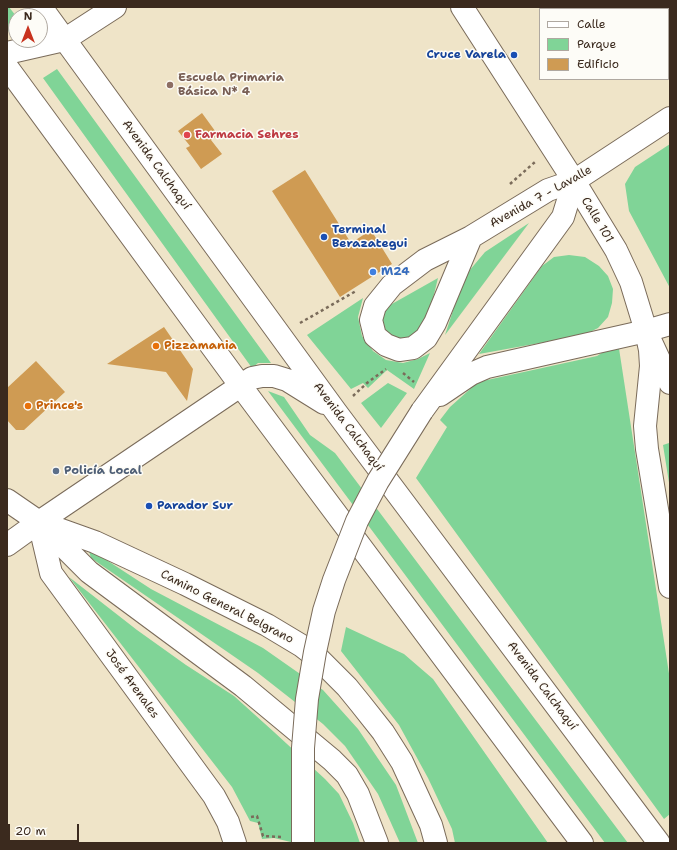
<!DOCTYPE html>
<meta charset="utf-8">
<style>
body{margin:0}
#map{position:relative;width:677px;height:850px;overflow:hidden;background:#efe4c8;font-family:"Shantell Sans",sans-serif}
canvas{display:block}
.frame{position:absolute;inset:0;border:8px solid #3b2a1e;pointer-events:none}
.legend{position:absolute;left:539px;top:8px;width:130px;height:72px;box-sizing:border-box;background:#fdfcf7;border:1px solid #afa8a0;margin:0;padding:5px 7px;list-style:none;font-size:12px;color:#3b2a1e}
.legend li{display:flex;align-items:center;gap:8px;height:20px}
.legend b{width:20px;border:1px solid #afa8a0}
.north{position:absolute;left:8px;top:8px;width:40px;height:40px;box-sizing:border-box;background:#fdfcf7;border:1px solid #afa8a0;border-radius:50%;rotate:0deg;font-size:11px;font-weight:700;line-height:16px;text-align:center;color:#3b2a1e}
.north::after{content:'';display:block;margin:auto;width:14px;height:18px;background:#c8321e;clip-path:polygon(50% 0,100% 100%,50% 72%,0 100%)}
.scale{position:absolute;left:8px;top:824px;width:71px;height:18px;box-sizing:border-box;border:2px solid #3b2a1e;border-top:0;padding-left:5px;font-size:12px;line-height:14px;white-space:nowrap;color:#3b2a1e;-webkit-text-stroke:3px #fdfcf7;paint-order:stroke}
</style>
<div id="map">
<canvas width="677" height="850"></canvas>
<div class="frame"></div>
<ul class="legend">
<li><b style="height:5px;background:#fff"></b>Calle</li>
<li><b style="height:11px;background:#80d497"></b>Parque</li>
<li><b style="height:11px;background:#cf9b53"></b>Edificio</li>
</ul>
<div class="north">N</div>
<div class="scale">20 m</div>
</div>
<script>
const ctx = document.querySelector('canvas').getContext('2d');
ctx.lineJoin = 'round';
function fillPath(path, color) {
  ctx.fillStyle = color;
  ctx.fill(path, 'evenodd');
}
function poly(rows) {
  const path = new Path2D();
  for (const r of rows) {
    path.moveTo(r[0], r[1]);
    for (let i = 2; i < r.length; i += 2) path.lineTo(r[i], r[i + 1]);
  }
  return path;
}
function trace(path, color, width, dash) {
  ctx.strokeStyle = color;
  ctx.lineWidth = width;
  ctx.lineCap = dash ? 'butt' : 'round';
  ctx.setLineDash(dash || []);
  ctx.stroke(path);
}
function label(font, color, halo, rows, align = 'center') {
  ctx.font = font + ' "Shantell Sans",sans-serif';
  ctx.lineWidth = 3;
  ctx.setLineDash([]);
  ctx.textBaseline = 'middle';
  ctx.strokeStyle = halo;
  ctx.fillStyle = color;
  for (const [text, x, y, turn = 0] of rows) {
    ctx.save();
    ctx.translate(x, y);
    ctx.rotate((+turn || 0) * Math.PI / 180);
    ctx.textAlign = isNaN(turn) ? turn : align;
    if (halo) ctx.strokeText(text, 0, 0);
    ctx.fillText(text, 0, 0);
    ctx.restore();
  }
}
fillPath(poly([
 [7,7,9,7,16,16,15,41,7,29],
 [57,69,271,363,258,363,252,368,43,78],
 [670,144,670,288,629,211,625,184,635,167],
 [529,223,445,335,464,277,485,252],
 [569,255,585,257,599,266,608,276,613,289,612,303,608,317,598,328,584,335,479,354,542,266,554,257],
 [438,278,426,327,413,338,399,342,387,334,383,323,383,309],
 [363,298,358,317,362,336,373,351,386,360,403,363,418,359,430,353,414,389,387,370,368,388,363,383,351,389,307,335],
 [618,342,670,680,670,814,664,819,416,478,447,427,440,420,450,407,478,382,597,356],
 [388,383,407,393,381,428,361,403],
 [268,391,284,397,310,435,335,453,628,843,605,843],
 [669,443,670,444,670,489,663,445],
 [88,548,151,589,263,648,323,690,358,729,396,785,418,843,400,843,378,794,345,746,323,724,258,673,91,558],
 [69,577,137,630,186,665,234,696,274,732,325,779,339,794,353,823,360,843,295,843,274,838,262,839,258,823,250,821,232,787],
 [346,627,404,654,433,679,548,843,455,843,452,829,428,778,399,725,341,651]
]), '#80d497');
fillPath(poly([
 [202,113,218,135,211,140,222,154,201,169,186,148,190,146,178,131],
 [305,170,351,243,371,230,392,264,340,297,272,191],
 [164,327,193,369,187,401,166,372,107,364],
 [36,361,65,392,24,430,16,430,7,420,7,388]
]), '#cf9b53');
const minor = poly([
 [7,53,64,40,115,7],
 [471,237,435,323,426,338,413,348,399,350,386,345,375,336,371,320,375,306,392,285,425,260,471,237,548,190,574,181]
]);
const tertiary = poly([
 [462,7,574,181,616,250,631,282,646,331,670,383],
 [7,545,39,522]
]);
const secondary = poly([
 [440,395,471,374,487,367,646,331,670,324],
 [422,411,563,217,574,181,670,118]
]);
const primary = poly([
 [41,7,336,412,659,843],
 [7,67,240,385,582,843],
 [646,331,650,350,651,366,645,426,647,449,670,587],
 [7,500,39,522,89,572,243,686,332,760,347,775,358,794,377,843],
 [39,522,95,542,185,584,267,625,302,646,320,660,347,687,360,703,383,732,402,762,431,825,436,843],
 [39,522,51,573,214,796,228,822,235,843],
 [39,522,252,378,262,376,274,376,287,380,324,403]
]);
trace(minor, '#7a6b5a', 24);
trace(tertiary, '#7a6b5a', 24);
trace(secondary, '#7a6b5a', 24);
trace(primary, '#7a6b5a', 24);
trace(poly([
 [510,184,535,162],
 [300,323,356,291],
 [403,373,414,382],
 [353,396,367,383,386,369],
 [251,817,257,816,263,836,281,837]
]), '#7a6b5a', 2.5, [3, 3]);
trace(minor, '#fff', 22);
trace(tertiary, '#fff', 22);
trace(secondary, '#fff', 22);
trace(primary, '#fff', 22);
const secondaryBridge = poly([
 [303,843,303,748,307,699,315,652,324,611,334,580,357,521,378,481,422,411]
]);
trace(secondaryBridge, '#7a6b5a', 24, []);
trace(secondaryBridge, '#fff', 22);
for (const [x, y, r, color] of [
 [514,55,4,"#1a4fb4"],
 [170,85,4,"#8d6e63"],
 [187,135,4,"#e0444e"],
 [324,237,4,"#1a4fb4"],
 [373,272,4,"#3f7fe0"],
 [156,346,4,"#e8710a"],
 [28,406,4,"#e8710a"],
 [56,471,4,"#5c6f8a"],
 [149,506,4,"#1a4fb4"]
]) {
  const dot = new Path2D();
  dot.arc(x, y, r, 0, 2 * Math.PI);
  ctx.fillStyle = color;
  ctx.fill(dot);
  trace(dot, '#fdfcf7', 1.5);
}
label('bold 12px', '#164399', '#fdfcf7', [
 ["Cruce Varela",506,55,"right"],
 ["Terminal",332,230],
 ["Berazategui",332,244],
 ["Parador Sur",157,506]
], 'left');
label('bold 12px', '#785e54', '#fdfcf7', [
 ["Escuela Primaria",178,78],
 ["Básica N* 4",178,92]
], 'left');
label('bold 12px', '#be3a42', '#fdfcf7', [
 ["Farmacia Sehres",195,135]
], 'left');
label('12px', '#3b2a1e', '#fdfcf7', [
 ["Avenida Calchaquí",156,165,54],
 ["Avenida 7 - Lavalle",541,197,-29],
 ["Calle 101",597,220,59],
 ["Avenida Calchaquí",348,427,53],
 ["Camino General Belgrano",227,607,27],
 ["José Arenales",132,684,54],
 ["Avenida Calchaquí",542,686,53]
]);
label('bold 12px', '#366cbe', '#fdfcf7', [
 ["M24",381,272]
], 'left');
label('bold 12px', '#c56008', '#fdfcf7', [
 ["Pizzamania",164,346],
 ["Prince's",36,406]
], 'left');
label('bold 12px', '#4e5e75', '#fdfcf7', [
 ["Policía Local",64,471]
], 'left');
</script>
